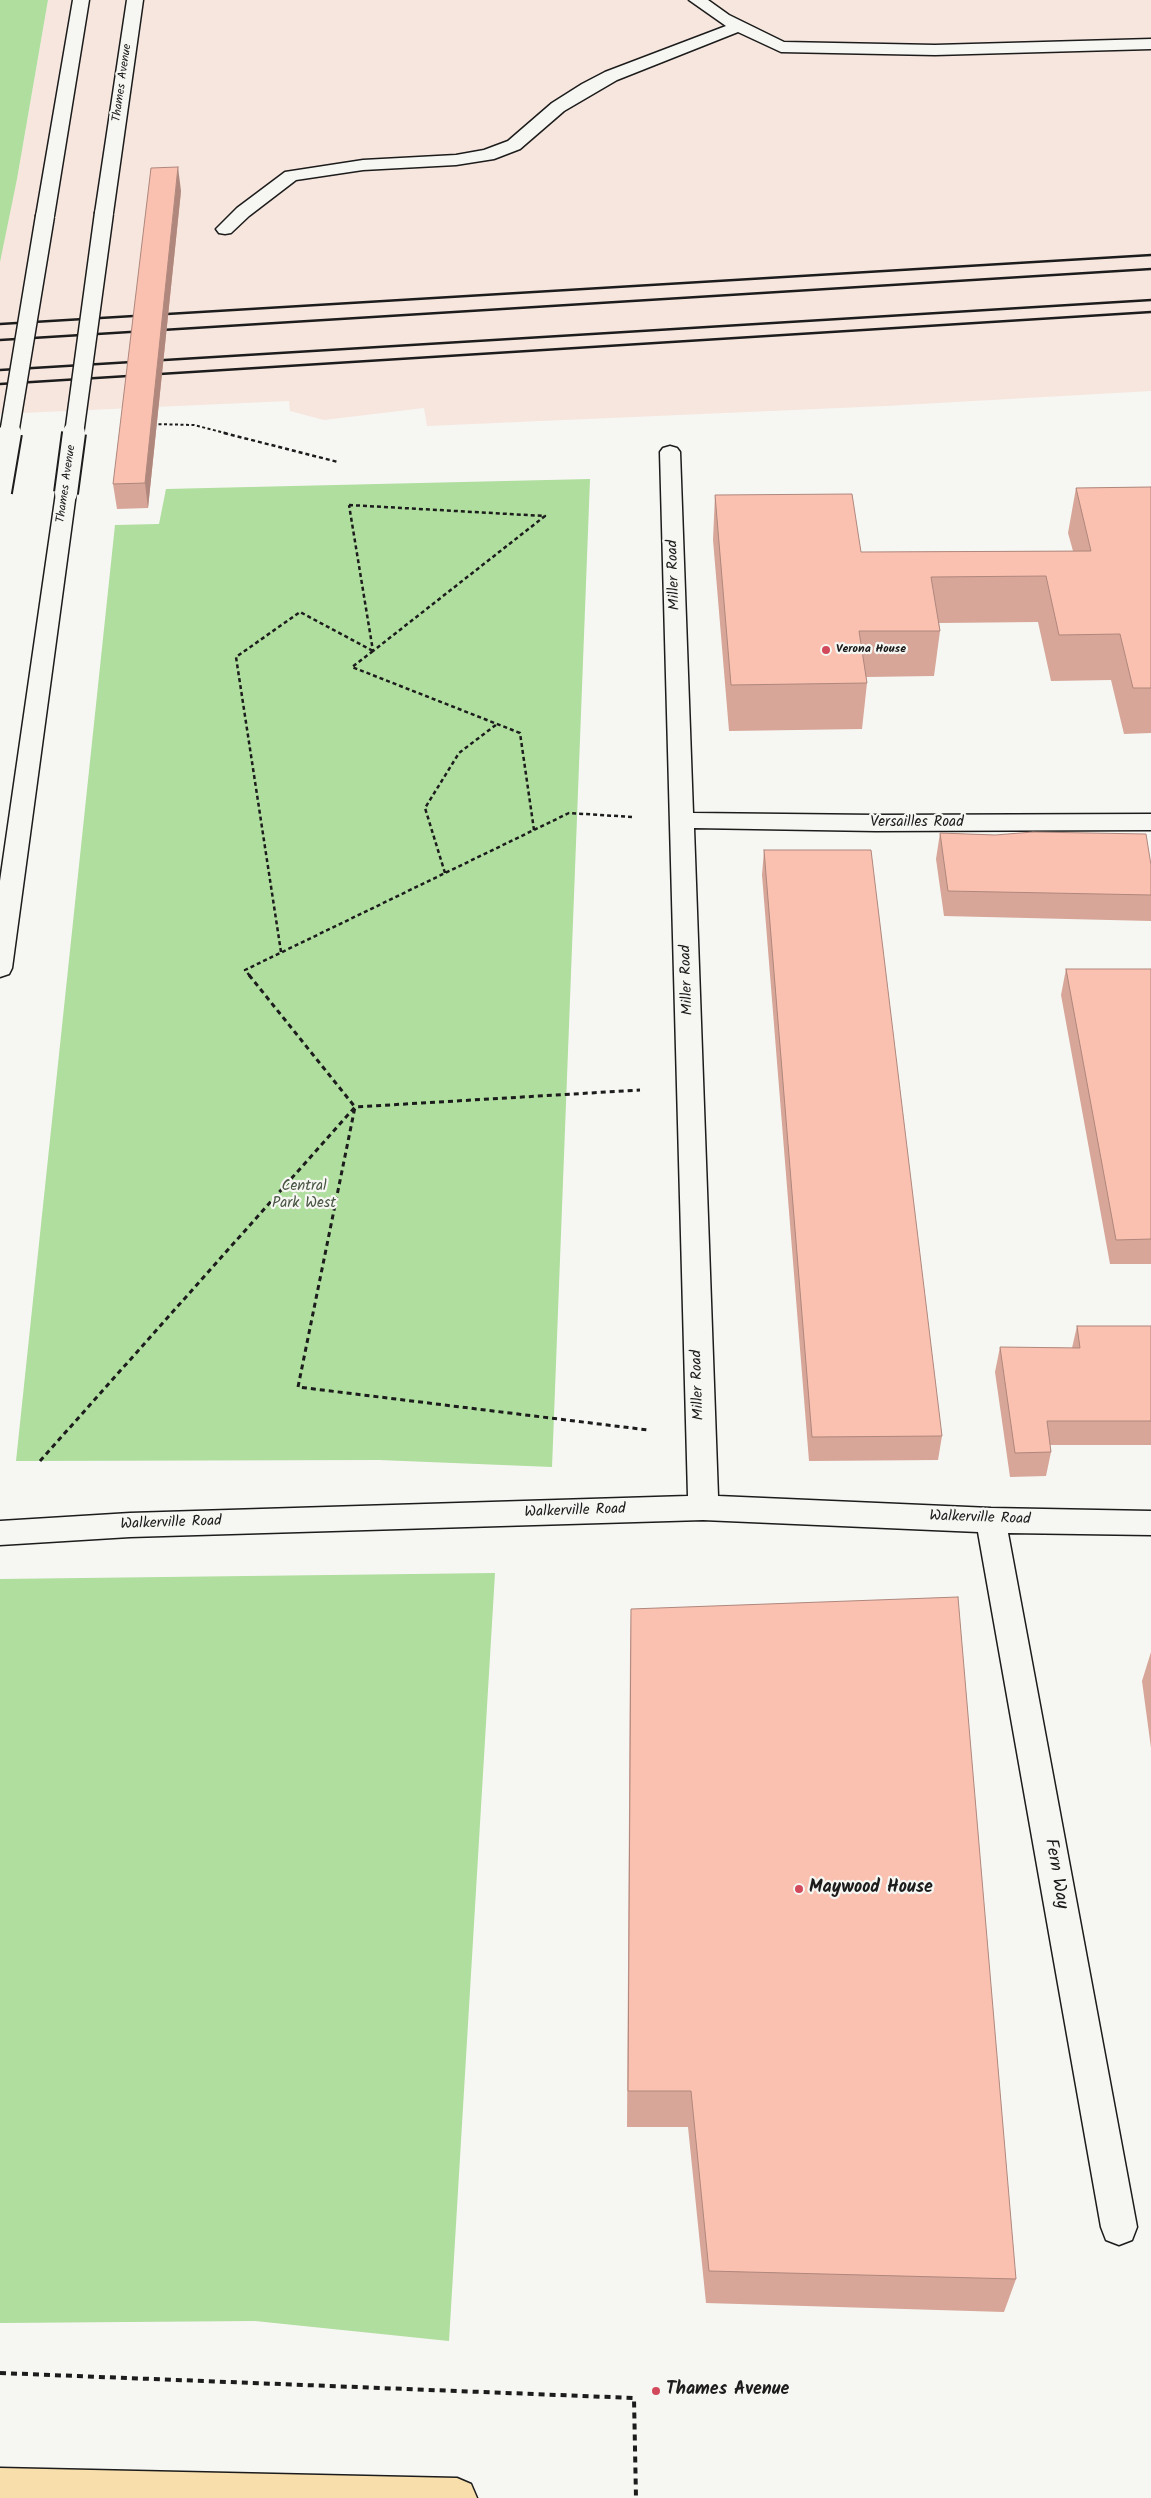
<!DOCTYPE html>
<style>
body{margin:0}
canvas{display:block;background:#f6f6f2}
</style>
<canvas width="1151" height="2498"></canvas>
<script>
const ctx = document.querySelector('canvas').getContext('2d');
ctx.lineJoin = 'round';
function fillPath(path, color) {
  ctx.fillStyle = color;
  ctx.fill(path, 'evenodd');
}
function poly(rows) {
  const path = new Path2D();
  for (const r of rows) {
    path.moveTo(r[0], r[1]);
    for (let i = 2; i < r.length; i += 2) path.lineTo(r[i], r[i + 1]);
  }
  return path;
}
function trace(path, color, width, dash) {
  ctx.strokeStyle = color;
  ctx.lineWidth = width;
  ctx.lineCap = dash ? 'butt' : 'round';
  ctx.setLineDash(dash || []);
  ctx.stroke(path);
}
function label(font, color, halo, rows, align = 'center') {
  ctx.font = font + ' Kalam,sans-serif';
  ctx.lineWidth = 4.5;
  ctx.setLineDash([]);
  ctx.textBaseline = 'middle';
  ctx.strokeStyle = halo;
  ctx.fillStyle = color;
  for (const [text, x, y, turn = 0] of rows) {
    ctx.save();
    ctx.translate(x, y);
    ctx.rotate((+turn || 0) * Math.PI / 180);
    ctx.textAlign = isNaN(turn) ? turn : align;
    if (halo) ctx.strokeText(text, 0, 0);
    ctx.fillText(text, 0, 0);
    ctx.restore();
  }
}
fillPath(poly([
 [48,0,1151,0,1151,391,885,406,427,426,424,408,324,420,290,411,289,401,0,414,0,255,17,179]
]), '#f7e6de');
fillPath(poly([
 [0,0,48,0,17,179,0,262],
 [590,479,552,1467,379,1460,16,1461,115,525,159,524,166,489],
 [495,1573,449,2341,255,2321,0,2323,0,1579]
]), '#afde9e');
const lane = poly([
 [689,0,708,0,729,15,784,42,935,45,1151,39,1151,49,935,55,781,52,738,32,617,80,564,111,520,149,494,159,456,165,363,170,296,180,249,216,231,233,225,234,219,233,216,229,237,208,285,172,363,160,456,155,484,150,508,141,552,103,582,84,605,72,726,26,689,0]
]);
const street = poly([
 [73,0,89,0,54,216,51,220,45,221,39,220,36,216,73,0],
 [127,0,143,0,113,213,110,217,104,218,98,217,95,213,127,0],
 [670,446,677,448,680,452,693,813,876,815,1151,814,1151,830,876,831,694,828,718,1496,991,1508,1151,1511,1151,1535,1008,1533,1137,2227,1132,2240,1119,2245,1106,2240,1101,2227,978,1532,703,1520,130,1537,0,1545,0,1521,130,1513,688,1496,660,452,663,448,670,446],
 [66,487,73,489,76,493,12,968,9,974,0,977,0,881,56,493,59,489,66,487]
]);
const primary = poly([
 [0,2468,457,2478,471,2484,477,2498,0,2498,0,2468]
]);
trace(lane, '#1c1c1c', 3);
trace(street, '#1c1c1c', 3);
trace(primary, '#1c1c1c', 3);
trace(poly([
 [153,424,194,425,229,434]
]), '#1c1c1c', 2, [3, 2.5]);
trace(poly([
 [224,433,338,462],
 [349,505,545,516,373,651,349,505],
 [373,651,352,667,520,733,534,830],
 [445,873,425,808,459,753,497,724],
 [281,952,236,657,300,612,373,651],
 [250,976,245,970,569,813,632,817]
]), '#1c1c1c', 2.5, [4, 3]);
trace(poly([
 [249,975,355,1107,298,1387,648,1430],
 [40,1461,355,1107,640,1090]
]), '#1c1c1c', 3, [5, 4]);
trace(poly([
 [0,2373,634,2398,636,2498]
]), '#1c1c1c', 4, [6, 5]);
fillPath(lane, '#f6f6f2');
fillPath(street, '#f6f6f2');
fillPath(primary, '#f8deab');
trace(poly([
 [0,324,1151,255],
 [0,340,1151,269],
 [0,370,1151,300],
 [0,384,1151,312]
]), '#1c1c1c', 2.5);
const streetBridgeFar1 = poly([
 [9,434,45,216],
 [74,434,104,213]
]);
const streetBridge = poly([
 [0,492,10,433],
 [66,493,74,433]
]);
trace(streetBridgeFar1, '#1c1c1c', 21, []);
trace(streetBridge, '#1c1c1c', 26, []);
trace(streetBridgeFar1, '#f6f6f2', 18);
trace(streetBridge, '#f6f6f2', 22);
fillPath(poly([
 [181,191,148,508,117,509,113,484],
 [1151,487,1151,733,1124,734,1111,680,1051,681,1038,622,939,623,940,631,934,676,866,677,867,683,862,729,729,731,713,540,715,495,861,552,1073,551,1068,533,1076,488],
 [940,833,995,835,1151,865,1151,921,944,916,936,859],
 [764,850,942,1436,938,1460,809,1461,762,875],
 [1066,969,1151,969,1151,1264,1110,1264,1061,995],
 [1077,1326,1151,1326,1151,1445,1050,1445,1051,1452,1046,1476,1010,1477,995,1372,1000,1347,1072,1348],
 [631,1609,1016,2279,1004,2312,706,2303,688,2127,627,2127,630,1651],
 [1151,1652,1151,1748,1142,1681]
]), '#d7a698');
fillPath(poly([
 [178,167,181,191,148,508,145,483]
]), '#af877c');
const building = poly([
 [178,167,145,483,113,484,151,168,178,167],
 [1151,487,1151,688,1133,688,1120,634,1059,635,1046,576,931,577,940,631,859,631,867,683,731,685,715,495,852,494,861,552,1091,551,1076,488,1151,487],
 [1033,832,1146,834,1151,865,1151,895,948,891,940,833,995,835,1033,832],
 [764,850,871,850,942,1436,812,1437,764,850],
 [1066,969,1151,969,1151,1239,1116,1240,1066,969],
 [1077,1326,1151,1326,1151,1421,1047,1421,1051,1452,1015,1453,1000,1347,1080,1348,1077,1326],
 [958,1597,1016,2279,709,2271,691,2091,628,2091,631,1609,958,1597]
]);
fillPath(building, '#fac1b1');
trace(building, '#af877c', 1);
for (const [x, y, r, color] of [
 [826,650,5,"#d1495b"],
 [799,1889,5,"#d1495b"],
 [656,2391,5,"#d1495b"]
]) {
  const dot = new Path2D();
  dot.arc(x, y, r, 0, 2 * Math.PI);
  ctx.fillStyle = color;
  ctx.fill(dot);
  trace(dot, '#f6f6f2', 2);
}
label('12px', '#1c1c1c', '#f6f6f2', [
 ["Thames Avenue",123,83,-82],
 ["Thames Avenue",67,484,-82]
]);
label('bold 12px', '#1c1c1c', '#f6f6f2', [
 ["Verona House",836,650]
], 'left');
label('15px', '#1c1c1c', '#f6f6f2', [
 ["Miller Road",675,575,-92],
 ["Versailles Road",917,823],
 ["Miller Road",688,980,-92],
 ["Miller Road",699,1385,-92],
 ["Walkerville Road",575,1512,-2],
 ["Walkerville Road",980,1519,2],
 ["Walkerville Road",171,1524,-2]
]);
label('15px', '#485643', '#f6f6f2', [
 ["Central",304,1187],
 ["Park West",304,1204]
]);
label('18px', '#1c1c1c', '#f6f6f2', [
 ["Fern Way",1055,1874,80]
]);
label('bold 18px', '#1c1c1c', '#f6f6f2', [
 ["Maywood House",809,1889],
 ["Thames Avenue",666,2391]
], 'left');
</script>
